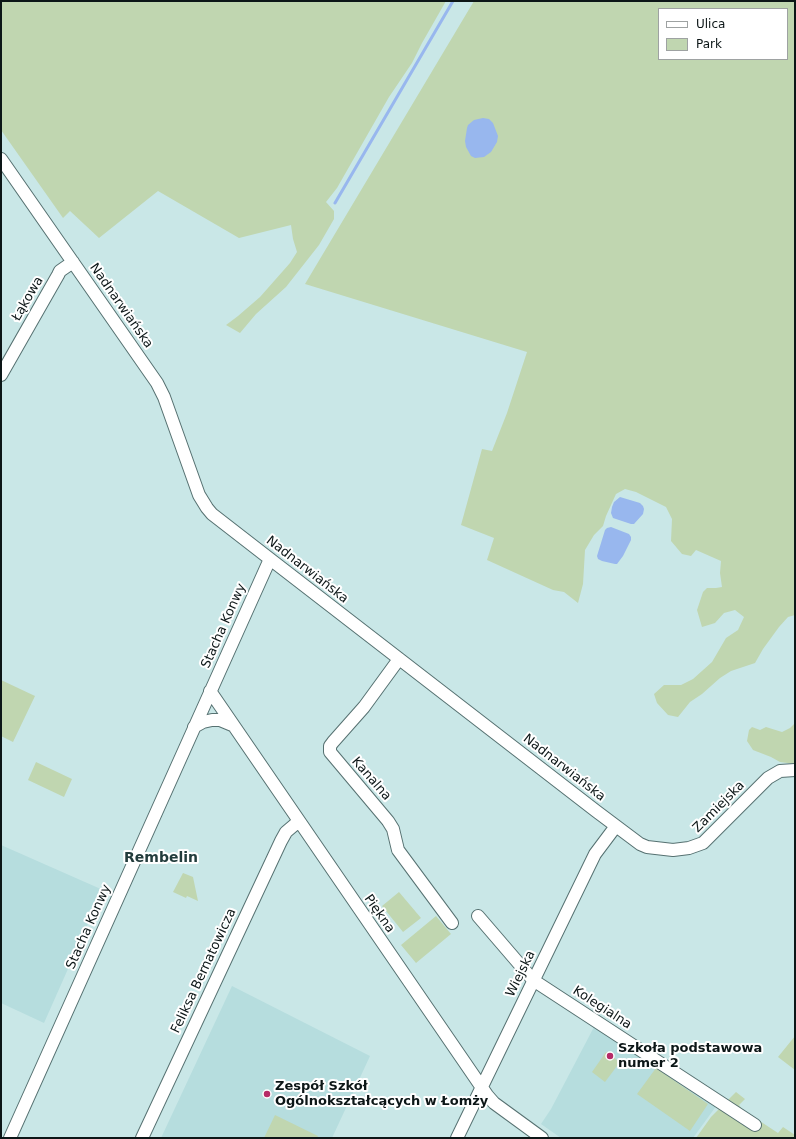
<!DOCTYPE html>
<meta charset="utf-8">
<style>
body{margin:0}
#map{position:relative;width:796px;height:1139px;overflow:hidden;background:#c9e7e7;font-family:"DejaVu Sans",sans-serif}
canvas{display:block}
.frame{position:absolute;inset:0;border:2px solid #0c1617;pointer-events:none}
.legend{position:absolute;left:658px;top:8px;width:130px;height:52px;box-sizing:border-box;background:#fff;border:1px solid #9ea2a2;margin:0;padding:5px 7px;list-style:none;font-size:12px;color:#0c1617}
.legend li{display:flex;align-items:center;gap:8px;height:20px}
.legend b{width:20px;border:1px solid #9ea2a2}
</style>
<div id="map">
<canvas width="796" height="1139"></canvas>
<div class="frame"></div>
<ul class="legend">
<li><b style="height:5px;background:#fff"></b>Ulica</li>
<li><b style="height:11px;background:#c0d6b0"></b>Park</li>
</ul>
</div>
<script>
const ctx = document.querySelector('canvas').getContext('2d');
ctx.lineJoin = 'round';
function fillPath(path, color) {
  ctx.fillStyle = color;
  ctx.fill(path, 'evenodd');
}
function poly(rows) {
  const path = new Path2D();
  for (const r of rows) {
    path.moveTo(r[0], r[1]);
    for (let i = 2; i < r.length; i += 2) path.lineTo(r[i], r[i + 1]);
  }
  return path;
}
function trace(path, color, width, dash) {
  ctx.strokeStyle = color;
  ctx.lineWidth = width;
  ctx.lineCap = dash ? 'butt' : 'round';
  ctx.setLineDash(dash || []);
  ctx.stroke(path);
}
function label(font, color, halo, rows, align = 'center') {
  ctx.font = font + ' "DejaVu Sans",sans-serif';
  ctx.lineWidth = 4;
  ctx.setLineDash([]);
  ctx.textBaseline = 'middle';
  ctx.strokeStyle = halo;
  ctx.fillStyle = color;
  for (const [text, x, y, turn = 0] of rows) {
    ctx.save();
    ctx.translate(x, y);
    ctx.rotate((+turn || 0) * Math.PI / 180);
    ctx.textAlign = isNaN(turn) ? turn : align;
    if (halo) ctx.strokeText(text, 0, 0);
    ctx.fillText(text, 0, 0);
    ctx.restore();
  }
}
fillPath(poly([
 [1,845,103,890,44,1023,1,1003],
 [232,986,370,1056,332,1138,161,1138],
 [594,1027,717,1105,693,1138,561,1138,541,1124,551,1109]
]), '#b6ddde');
fillPath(poly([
 [1,1,446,1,422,43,412,63,389,97,337,188,326,202,334,211,334,219,319,245,286,287,256,314,240,333,226,325,238,316,260,297,290,263,297,252,293,239,291,225,239,238,158,191,99,238,70,211,63,218,1,130],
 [474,1,795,1,795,615,788,617,779,627,763,649,755,663,731,671,720,678,702,694,690,702,678,717,668,715,657,703,654,694,664,685,681,685,693,679,712,662,726,638,738,630,744,617,735,610,724,613,715,623,702,627,697,610,703,592,707,588,716,588,722,587,720,573,721,561,696,550,691,556,682,554,671,541,672,519,666,507,636,492,625,489,616,494,606,516,603,526,594,535,585,550,583,584,578,603,564,592,553,590,487,560,494,538,461,525,482,449,492,451,507,413,527,352,305,284],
 [659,9,787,9,787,59,659,59],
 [1,680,35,696,13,742,1,736],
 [795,723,795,764,780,762,771,757,753,750,747,741,749,730,752,727,760,730,766,727,782,732,790,728],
 [36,762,72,779,64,797,28,780],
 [183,873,193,877,198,901,187,896,186,898,173,892],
 [399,892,421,918,403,932,382,906],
 [436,916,451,934,416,963,401,945],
 [795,1036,795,1070,778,1057],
 [606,1052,620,1062,605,1082,592,1072],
 [656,1068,708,1104,690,1131,637,1094],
 [736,1092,745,1099,739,1105,743,1110,778,1133,783,1127,795,1135,795,1138,696,1138,711,1117],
 [275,1115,318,1136,317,1138,264,1138]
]), '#c0d6b0');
fillPath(poly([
 [483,118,489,119,493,123,498,136,497,142,491,152,484,157,475,158,471,156,466,147,465,141,467,128,468,125,474,120],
 [620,497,640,503,643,506,644,509,643,514,634,524,631,524,613,518,611,513,612,507,614,502],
 [611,527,629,534,631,537,631,540,623,556,617,564,615,564,602,561,598,559,597,556,605,530,607,528]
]), '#98b7ee');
trace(poly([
 [335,203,453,1]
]), '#98b7ee', 3);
const minor = poly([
 [1,159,157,383,164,397,199,495,207,508,212,514,270,559,596,811,640,844,647,847,673,850,689,848,703,843,768,778,780,771,795,770],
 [1,375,58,275,60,271,73,262],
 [399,659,364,707,333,742,330,746,330,752,388,821,393,829,398,850,452,923],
 [210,691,487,1095,494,1103,542,1138],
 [194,727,203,722,212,720,220,720,232,725],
 [478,916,533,980,755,1125],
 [10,1138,270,559],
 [142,1138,281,841,286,832,299,821],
 [457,1138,595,854,616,826]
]);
trace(minor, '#567171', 14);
trace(minor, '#fff', 12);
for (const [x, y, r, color] of [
 [610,1056,4,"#b62b67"],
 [267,1094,4,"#b62b67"]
]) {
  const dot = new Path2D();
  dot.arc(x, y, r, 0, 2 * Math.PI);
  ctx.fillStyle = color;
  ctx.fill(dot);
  trace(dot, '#fff', 1.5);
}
label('13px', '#0c1617', '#fff', [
 ["Łąkowa",28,299,-60],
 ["Nadnarwiańska",121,306,55],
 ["Nadnarwiańska",307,570,38],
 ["Stacha Konwy",224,626,-66],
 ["Nadnarwiańska",564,768,38],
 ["Kanalna",371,779,49],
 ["Zamiejska",719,807,-45],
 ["Piękna",379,914,55],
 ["Stacha Konwy",89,927,-66],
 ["Feliksa Bernatowicza",204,971,-65],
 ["Wiejska",521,974,-64],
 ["Kolegialna",602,1008,33]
]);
label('bold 13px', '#0c1617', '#fff', [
 ["Szkoła podstawowa",618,1049],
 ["numer 2",618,1064],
 ["Zespół Szkół",275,1087],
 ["Ogólnokształcących w Łomży",275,1102]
], 'left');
label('bold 14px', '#223c3c', '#fff', [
 ["Rembelin",161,858]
]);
</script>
